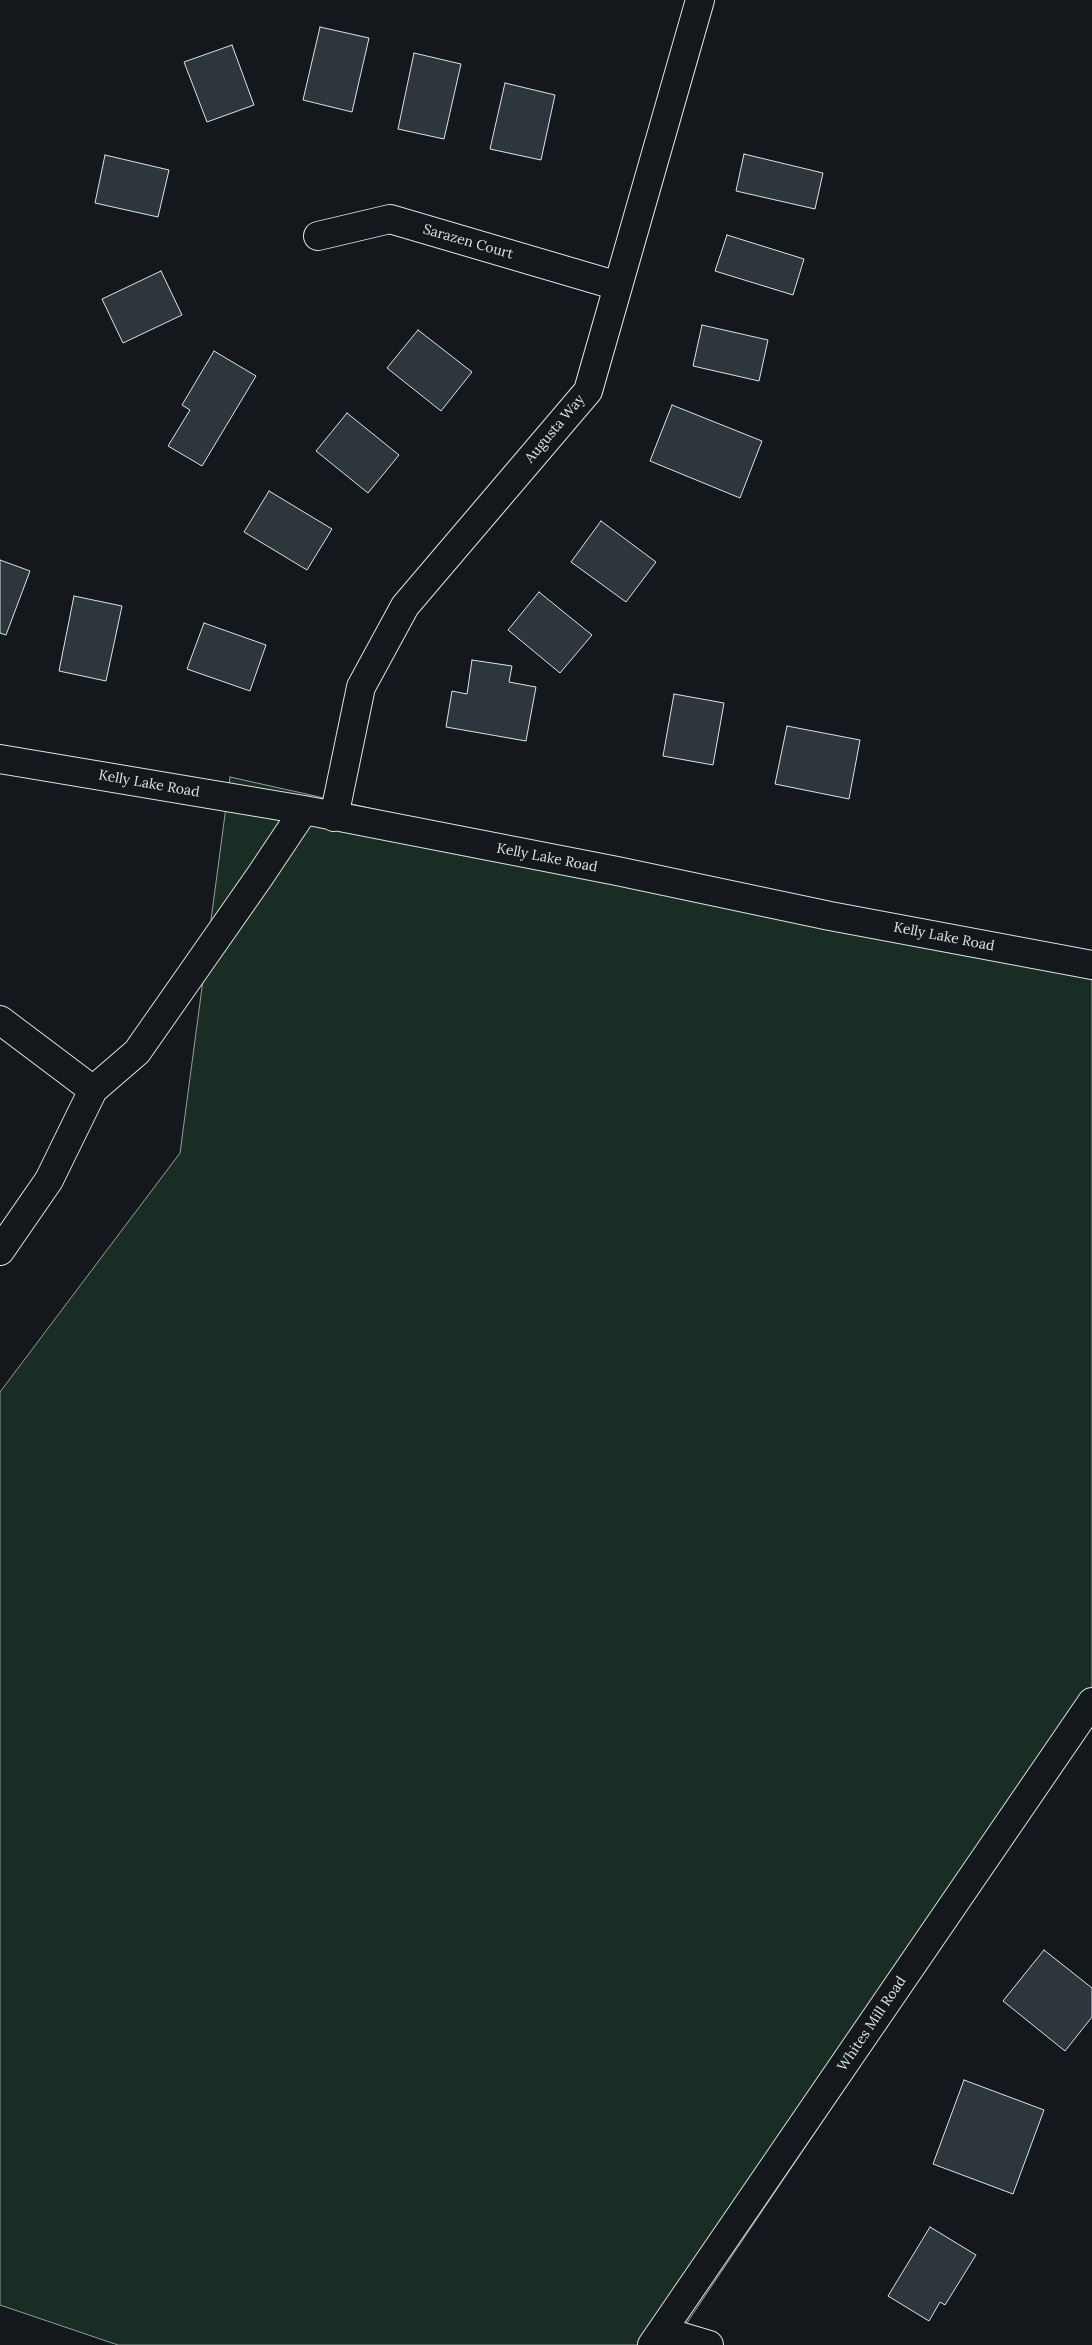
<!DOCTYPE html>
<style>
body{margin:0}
canvas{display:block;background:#14181c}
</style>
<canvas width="1092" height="2345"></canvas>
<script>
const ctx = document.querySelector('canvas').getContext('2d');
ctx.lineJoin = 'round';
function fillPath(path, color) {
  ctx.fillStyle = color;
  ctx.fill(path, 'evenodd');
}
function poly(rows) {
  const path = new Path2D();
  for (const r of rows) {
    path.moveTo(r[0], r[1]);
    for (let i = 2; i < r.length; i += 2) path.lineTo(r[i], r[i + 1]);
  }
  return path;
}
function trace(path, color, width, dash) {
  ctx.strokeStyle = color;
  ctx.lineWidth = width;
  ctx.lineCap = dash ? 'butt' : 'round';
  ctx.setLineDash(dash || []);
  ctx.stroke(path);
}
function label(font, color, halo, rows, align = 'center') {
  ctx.font = font + ' Lora,serif';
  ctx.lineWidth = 4;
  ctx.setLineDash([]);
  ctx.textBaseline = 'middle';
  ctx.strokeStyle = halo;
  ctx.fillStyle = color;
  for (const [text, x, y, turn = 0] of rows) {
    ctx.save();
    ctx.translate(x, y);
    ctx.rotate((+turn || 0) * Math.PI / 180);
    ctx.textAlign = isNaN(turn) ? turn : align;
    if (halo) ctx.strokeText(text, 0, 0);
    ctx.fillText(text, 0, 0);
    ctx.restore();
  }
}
const green = poly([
 [230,777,486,834,1092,977,1092,1721,672,2345,118,2345,0,2305,0,1392,180,1153,230,777]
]);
fillPath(green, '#1a2d24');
trace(green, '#939e99', 1);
const building = poly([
 [320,27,369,38,352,112,303,100,320,27],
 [232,45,254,105,207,122,184,62,232,45],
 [414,53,461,64,444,139,398,129,414,53],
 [505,83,555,95,541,160,490,149,505,83],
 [744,154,823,173,815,209,736,191,744,154],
 [105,155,169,170,158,217,95,203,105,155],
 [727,235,804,259,793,295,715,271,727,235],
 [161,271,182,315,123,343,102,299,161,271],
 [702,325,768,340,759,381,693,366,702,325],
 [418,330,472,372,441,411,387,368,418,330],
 [214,351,256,376,202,466,168,446,190,410,182,405,214,351],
 [672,405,762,441,740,498,650,461,672,405],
 [347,413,399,455,368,493,316,451,347,413],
 [269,491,332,529,307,570,244,532,269,491],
 [601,521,656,562,626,602,571,562,601,521],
 [0,560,30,571,6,635,0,633,0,560],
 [539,592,592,635,560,673,508,630,539,592],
 [74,596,122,606,106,681,59,671,74,596],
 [204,623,266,645,250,691,187,669,204,623],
 [472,660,512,666,509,682,536,687,526,741,446,727,452,691,467,694,472,660],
 [674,694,724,703,713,765,663,756,674,694],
 [787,726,860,740,849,799,775,784,787,726],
 [1044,1950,1092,1988,1092,2017,1065,2051,1003,2001,1044,1950],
 [964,2080,1044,2110,1013,2194,933,2164,964,2080],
 [930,2227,976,2255,945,2305,940,2302,929,2321,888,2296,930,2227]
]);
fillPath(building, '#2c363c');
trace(building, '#d8e6dc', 1);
const minor = poly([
 [318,236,390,219,618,286],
 [0,759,304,810,617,871,830,916,1092,965],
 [334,817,361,687,405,606,588,391,700,0],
 [0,1020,93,1090],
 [0,1251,49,1180,93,1090,137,1052,260,876,304,810],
 [662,2331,709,2345],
 [652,2345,1092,1702]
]);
trace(minor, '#d8e6dc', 30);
trace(minor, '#14181c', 28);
label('14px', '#d8e6dc', '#14181c', [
 ["Sarazen Court",468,242,16],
 ["Augusta Way",555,429,-50],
 ["Kelly Lake Road",149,784,10],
 ["Kelly Lake Road",547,858,11],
 ["Kelly Lake Road",944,937,11],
 ["Whites Mill Road",872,2024,-56]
]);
</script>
